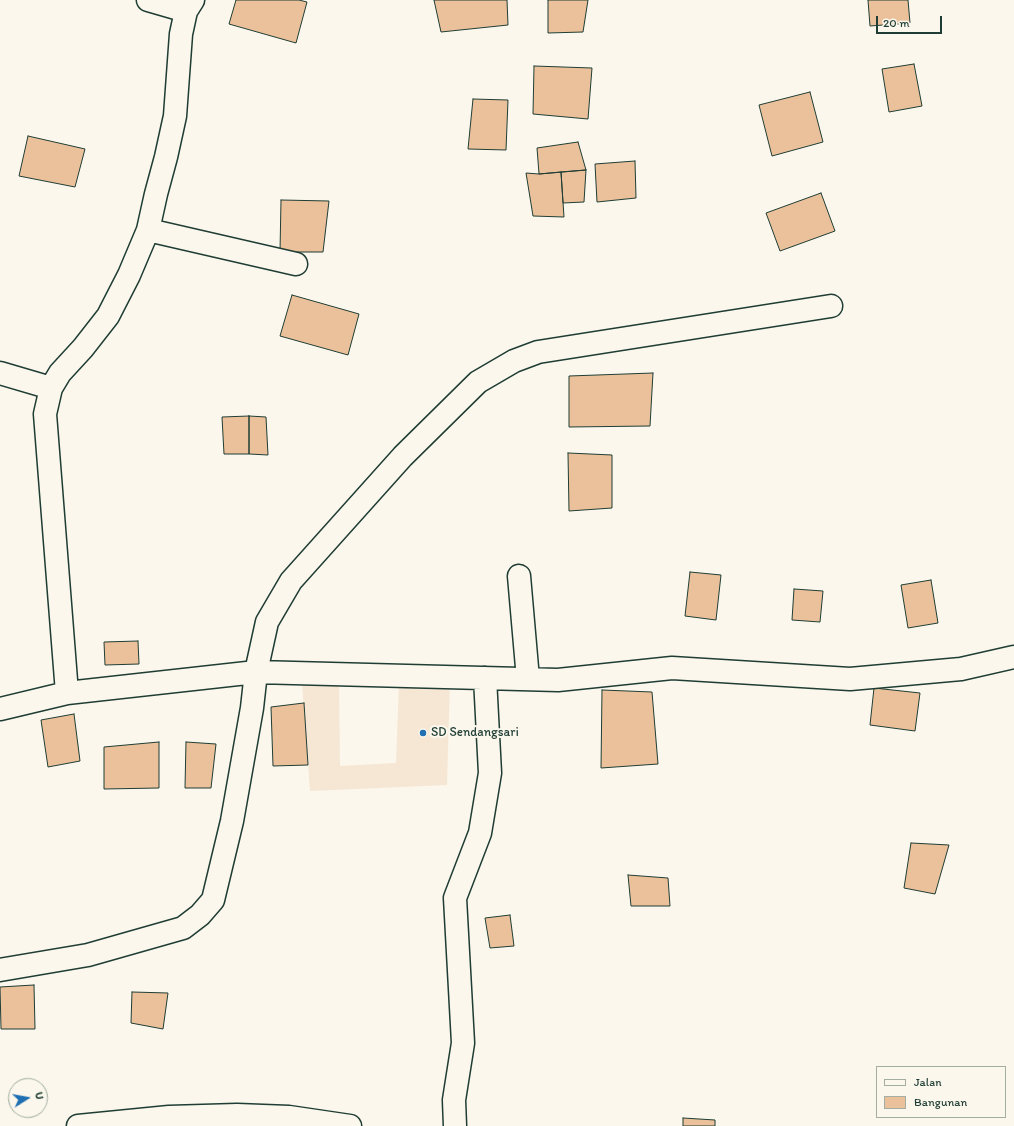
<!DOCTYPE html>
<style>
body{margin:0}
#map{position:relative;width:1014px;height:1126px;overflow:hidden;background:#fbf7ec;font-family:Itim,sans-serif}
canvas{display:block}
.legend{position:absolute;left:876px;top:1066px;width:130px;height:52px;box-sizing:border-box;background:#fbf7ec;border:1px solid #a3ada2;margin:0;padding:5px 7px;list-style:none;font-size:12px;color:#1f3d34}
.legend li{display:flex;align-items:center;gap:8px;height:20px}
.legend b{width:20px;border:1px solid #a3ada2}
.north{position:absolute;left:8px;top:1078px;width:40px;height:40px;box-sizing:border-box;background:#fbf7ec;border:1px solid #a3ada2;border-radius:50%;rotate:79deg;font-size:11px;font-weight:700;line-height:16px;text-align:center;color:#1f3d34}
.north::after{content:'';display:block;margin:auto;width:14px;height:18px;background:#1f6fb2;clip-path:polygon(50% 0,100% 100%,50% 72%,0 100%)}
.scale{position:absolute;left:876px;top:16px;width:66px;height:18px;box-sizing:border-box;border:2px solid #1f3d34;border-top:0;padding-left:5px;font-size:12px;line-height:14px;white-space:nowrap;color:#1f3d34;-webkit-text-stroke:3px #fbf7ec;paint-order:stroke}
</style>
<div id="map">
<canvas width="1014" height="1126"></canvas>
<ul class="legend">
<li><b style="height:5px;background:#fbf7ec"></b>Jalan</li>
<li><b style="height:11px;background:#ebc19b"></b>Bangunan</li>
</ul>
<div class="north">U</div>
<div class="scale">20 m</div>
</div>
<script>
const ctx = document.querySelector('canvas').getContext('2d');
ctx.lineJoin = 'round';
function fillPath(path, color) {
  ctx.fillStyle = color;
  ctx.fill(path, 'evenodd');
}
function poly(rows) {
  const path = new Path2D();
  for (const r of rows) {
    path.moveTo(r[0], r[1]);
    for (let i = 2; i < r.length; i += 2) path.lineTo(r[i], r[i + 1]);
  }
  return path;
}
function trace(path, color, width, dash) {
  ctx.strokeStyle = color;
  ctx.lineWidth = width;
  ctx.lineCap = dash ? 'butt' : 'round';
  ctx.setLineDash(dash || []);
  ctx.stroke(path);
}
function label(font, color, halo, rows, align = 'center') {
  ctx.font = font + ' Itim,sans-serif';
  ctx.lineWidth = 4;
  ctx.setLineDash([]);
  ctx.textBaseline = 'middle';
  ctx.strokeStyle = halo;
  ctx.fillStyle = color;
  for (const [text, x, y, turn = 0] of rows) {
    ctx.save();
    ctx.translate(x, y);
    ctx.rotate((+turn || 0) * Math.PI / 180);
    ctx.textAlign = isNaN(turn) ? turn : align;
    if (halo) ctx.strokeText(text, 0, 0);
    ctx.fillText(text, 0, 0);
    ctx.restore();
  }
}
fillPath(poly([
 [339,681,340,766,396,763,399,684,450,681,447,785,310,791,302,683]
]), '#f6e7d4');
const building = poly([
 [236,0,299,0,307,2,296,43,229,24,236,0],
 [434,0,507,0,508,25,441,32,434,0],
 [548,0,588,0,583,32,548,33,548,0],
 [868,0,908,0,910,23,870,26,868,0],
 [914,64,922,106,889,112,882,69,914,64],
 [534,66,592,68,588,119,533,114,534,66],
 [810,92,823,142,772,156,759,105,810,92],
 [473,99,508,100,506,150,468,149,473,99],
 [28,136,85,149,75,187,19,176,28,136],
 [578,142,586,170,539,174,537,148,578,142],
 [635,161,636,198,597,202,595,164,635,161],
 [586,170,584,202,563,203,561,172,586,170],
 [561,172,564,217,533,216,526,173,539,174,561,172],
 [821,193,835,231,780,251,766,213,821,193],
 [281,200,329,201,323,252,280,252,281,200],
 [292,295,359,314,348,355,280,336,292,295],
 [653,373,650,426,569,427,569,376,653,373],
 [249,416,266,417,268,455,249,454,249,416],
 [249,416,249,454,224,454,222,417,249,416],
 [568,453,612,455,612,508,569,511,568,453],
 [690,572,721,575,716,620,685,616,690,572],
 [931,580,938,623,908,628,901,585,931,580],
 [794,589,823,591,820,622,792,620,794,589],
 [138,641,139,664,105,665,104,642,138,641],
 [874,688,920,693,915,731,870,725,874,688],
 [602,690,652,692,658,764,601,768,602,690],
 [304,703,308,765,273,766,271,707,304,703],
 [74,714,80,761,48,767,41,720,74,714],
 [159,742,159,788,104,789,104,747,159,742],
 [186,742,216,744,211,788,185,788,186,742],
 [911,843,949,845,935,894,904,888,911,843],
 [628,875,668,878,670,906,631,906,628,875],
 [510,915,514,946,490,948,485,918,510,915],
 [34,985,35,1029,1,1029,0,987,34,985],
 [132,992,168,993,163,1029,131,1023,132,992],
 [683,1118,715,1120,715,1126,683,1126,683,1118]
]);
fillPath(building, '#ebc19b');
trace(building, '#1f3d34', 1);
const minor = poly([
 [148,0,186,11],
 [148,230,296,264],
 [0,373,51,388],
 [519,576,528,679],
 [67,693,45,414,51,388,60,373,83,348,108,316,129,275,148,230,156,194,166,157,175,116,181,34,186,11,193,0],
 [0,709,67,693,256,672,558,680,672,668,850,679,961,669,1014,657],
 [0,970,88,955,183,928,200,915,213,900,232,821,252,708,256,672,267,622,291,581,403,456,478,382,514,361,538,352,831,306],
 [78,1126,169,1117,237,1115,289,1117,350,1126],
 [455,1126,454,1100,463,1043,455,898,480,833,490,773,485,678]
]);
trace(minor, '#1f3d34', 25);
trace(minor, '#fbf7ec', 22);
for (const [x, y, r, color] of [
 [423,733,4,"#1f6fb2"]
]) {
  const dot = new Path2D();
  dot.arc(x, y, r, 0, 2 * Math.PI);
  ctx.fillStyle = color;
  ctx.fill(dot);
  trace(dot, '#fbf7ec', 1.5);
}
label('13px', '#1f3d34', '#fbf7ec', [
 ["SD Sendangsari",431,733]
], 'left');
</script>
